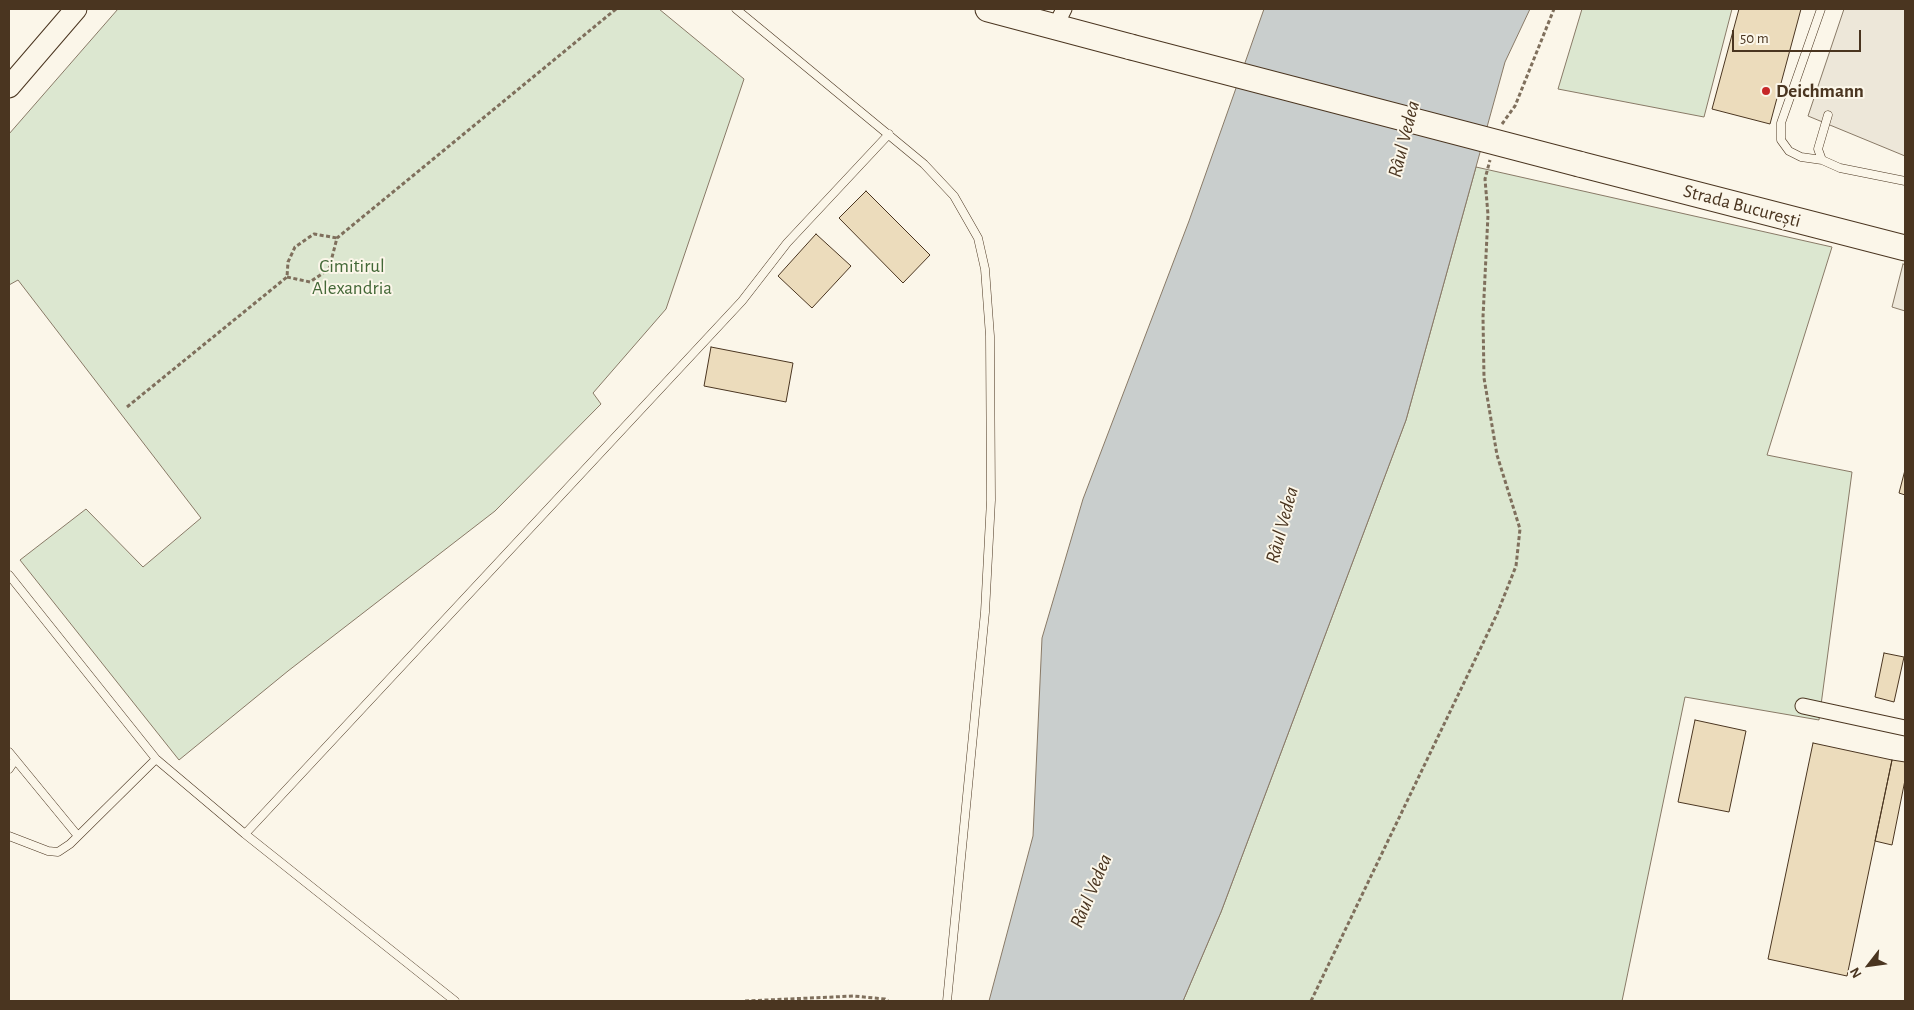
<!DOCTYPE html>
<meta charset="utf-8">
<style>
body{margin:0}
#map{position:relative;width:1914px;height:1010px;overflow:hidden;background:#fbf6e9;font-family:"Alegreya Sans",sans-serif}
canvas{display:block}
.frame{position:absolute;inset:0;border:10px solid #4a3520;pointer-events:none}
.north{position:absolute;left:1844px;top:940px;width:50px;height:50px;-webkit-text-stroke:4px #fbf6e9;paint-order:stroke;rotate:240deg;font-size:14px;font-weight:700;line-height:20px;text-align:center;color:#4a3520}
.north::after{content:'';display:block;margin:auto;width:18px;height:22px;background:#4a3520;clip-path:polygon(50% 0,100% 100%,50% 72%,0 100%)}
.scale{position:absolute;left:1732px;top:30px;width:129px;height:22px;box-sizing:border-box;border:2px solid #4a3520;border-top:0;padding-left:6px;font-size:15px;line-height:18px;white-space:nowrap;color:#4a3520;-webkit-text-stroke:4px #fbf6e9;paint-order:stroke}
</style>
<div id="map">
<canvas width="1914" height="1010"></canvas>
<div class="frame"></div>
<div class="north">N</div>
<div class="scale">50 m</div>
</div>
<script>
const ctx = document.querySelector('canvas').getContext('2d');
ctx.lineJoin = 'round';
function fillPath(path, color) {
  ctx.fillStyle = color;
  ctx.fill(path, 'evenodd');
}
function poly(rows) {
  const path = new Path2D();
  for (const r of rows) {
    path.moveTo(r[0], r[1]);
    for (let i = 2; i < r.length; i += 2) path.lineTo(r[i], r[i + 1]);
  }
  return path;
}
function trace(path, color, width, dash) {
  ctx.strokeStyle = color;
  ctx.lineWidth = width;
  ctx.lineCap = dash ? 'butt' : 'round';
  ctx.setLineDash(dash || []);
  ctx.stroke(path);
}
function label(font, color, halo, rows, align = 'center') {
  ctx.font = font + ' "Alegreya Sans",sans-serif';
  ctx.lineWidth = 4;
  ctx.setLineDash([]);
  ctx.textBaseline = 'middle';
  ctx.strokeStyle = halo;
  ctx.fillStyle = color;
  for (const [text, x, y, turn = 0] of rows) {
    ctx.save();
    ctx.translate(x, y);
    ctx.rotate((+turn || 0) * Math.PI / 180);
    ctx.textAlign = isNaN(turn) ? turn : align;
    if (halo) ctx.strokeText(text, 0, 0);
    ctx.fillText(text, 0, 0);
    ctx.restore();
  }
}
const green = poly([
 [118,9,659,9,744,79,666,309,593,393,601,404,495,511,288,671,179,760,20,560,86,509,143,567,201,518,18,280,9,285,9,134,118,9],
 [1582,9,1732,9,1704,117,1558,89,1582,9],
 [1476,167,1832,247,1767,455,1852,472,1819,720,1685,697,1622,1001,1183,1001,1221,912,1406,420,1476,167]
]);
fillPath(green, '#dce7d0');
trace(green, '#887966', 1);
const parking = poly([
 [1844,9,1905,9,1905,156,1808,116,1844,9],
 [1903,264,1905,265,1905,311,1892,307,1903,264]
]);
fillPath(parking, '#ede7d9');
trace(parking, '#887966', 1);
const water = poly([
 [1264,9,1530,9,1505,62,1406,420,1221,912,1183,1001,989,1001,1033,836,1042,638,1083,499,1189,221,1264,9]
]);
fillPath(water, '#c9cecd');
trace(water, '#887966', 1);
const building = poly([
 [1739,9,1801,9,1770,124,1712,109,1739,9],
 [866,191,930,255,903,283,839,218,866,191],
 [816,234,851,266,812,308,778,276,816,234],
 [711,347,793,363,786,402,704,386,711,347],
 [1905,470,1905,495,1899,493,1905,470],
 [1884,653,1904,657,1894,702,1875,697,1884,653],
 [1695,720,1746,731,1729,812,1678,802,1695,720],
 [1813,743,1892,760,1847,976,1768,959,1813,743],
 [1892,760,1905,762,1905,780,1892,845,1875,841,1892,760]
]);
fillPath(building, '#ecdcbc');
trace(building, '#4a3520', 1);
const lane = poly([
 [736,9,924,164,954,196,978,238,985,269,990,336,991,500,985,612,947,1001],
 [1821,9,1781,123,1781,140,1789,151,1801,157,1822,160],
 [1828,115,1818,149,1822,160,1840,168,1905,181],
 [9,575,156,759,245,834,455,1001],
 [9,752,78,836],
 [9,769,15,760],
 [245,834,742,301,787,243,889,134],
 [9,836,48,851,58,852,70,844,156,759]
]);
const street = poly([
 [1055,27,1064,9],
 [1803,706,1905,728]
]);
const secondary = poly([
 [9,87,76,9]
]);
const primary = poly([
 [988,9,1131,47],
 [1579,164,1905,248]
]);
trace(lane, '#4a3520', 9);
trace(street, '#4a3520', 17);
trace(secondary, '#4a3520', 23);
trace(primary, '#4a3520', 27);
trace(poly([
 [1502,124,1515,106,1554,9],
 [287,277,310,282,329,269,337,238,616,9],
 [127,407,287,277,288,262,295,247,314,234,337,238],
 [745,1001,854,996,885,999,888,1001],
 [1311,1001,1497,614,1516,566,1520,529,1497,455,1484,378,1483,317,1488,215,1485,179,1490,160]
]), '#7f6f5c', 3, [4, 2.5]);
trace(lane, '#fbf6e9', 8);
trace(street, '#fbf6e9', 15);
trace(secondary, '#fbf6e9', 21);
trace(primary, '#fbf6e9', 25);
const primaryBridge = poly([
 [1131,47,1579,164]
]);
trace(primaryBridge, '#4a3520', 27, []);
trace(primaryBridge, '#fbf6e9', 25);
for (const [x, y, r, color] of [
 [1766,91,5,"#c62828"]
]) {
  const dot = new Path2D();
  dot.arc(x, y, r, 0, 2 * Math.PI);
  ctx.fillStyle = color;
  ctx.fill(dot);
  trace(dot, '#fbf6e9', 2);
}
label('bold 19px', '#4a3520', '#fbf6e9', [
 ["Deichmann",1776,91]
], 'left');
label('19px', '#4a3520', '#fbf6e9', [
 ["Strada București",1742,206,15]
]);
label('19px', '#436837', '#fbf6e9', [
 ["Cimitirul",352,266],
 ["Alexandria",352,288]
]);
label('italic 20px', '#4a3520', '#fbf6e9', [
 ["Râul Vedea",1404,139,-76],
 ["Râul Vedea",1282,525,-75],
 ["Râul Vedea",1091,891,-67]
]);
</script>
